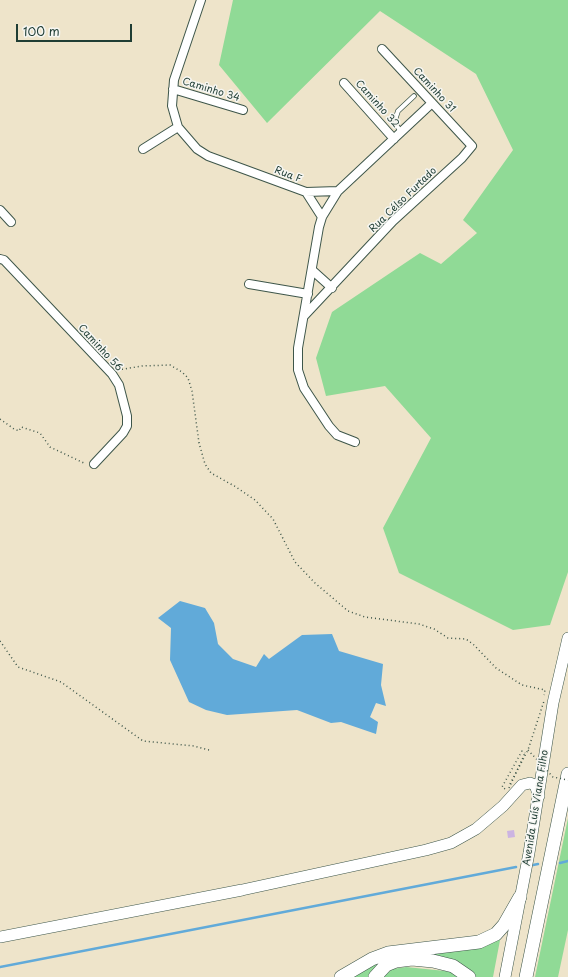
<!DOCTYPE html>
<meta charset="utf-8">
<style>
body{margin:0}
#map{position:relative;width:568px;height:977px;overflow:hidden;background:#eee4ca;font-family:"Playpen Sans",sans-serif}
canvas{display:block}
.scale{position:absolute;left:16px;top:24px;width:116px;height:18px;box-sizing:border-box;border:2px solid #1f3d34;border-top:0;padding-left:5px;font-size:12px;line-height:14px;white-space:nowrap;color:#1f3d34;-webkit-text-stroke:3px #f6f6f2;paint-order:stroke}
</style>
<div id="map">
<canvas width="568" height="977"></canvas>
<div class="scale">100 m</div>
</div>
<script>
const ctx = document.querySelector('canvas').getContext('2d');
ctx.lineJoin = 'round';
function fillPath(path, color) {
  ctx.fillStyle = color;
  ctx.fill(path, 'evenodd');
}
function poly(rows) {
  const path = new Path2D();
  for (const r of rows) {
    path.moveTo(r[0], r[1]);
    for (let i = 2; i < r.length; i += 2) path.lineTo(r[i], r[i + 1]);
  }
  return path;
}
function trace(path, color, width, dash) {
  ctx.strokeStyle = color;
  ctx.lineWidth = width;
  ctx.lineCap = dash ? 'butt' : 'round';
  ctx.setLineDash(dash || []);
  ctx.stroke(path);
}
function label(font, color, halo, rows, align = 'center') {
  ctx.font = font + ' "Playpen Sans",sans-serif';
  ctx.lineWidth = 3;
  ctx.setLineDash([]);
  ctx.textBaseline = 'middle';
  ctx.strokeStyle = halo;
  ctx.fillStyle = color;
  for (const [text, x, y, turn = 0] of rows) {
    ctx.save();
    ctx.translate(x, y);
    ctx.rotate((+turn || 0) * Math.PI / 180);
    ctx.textAlign = isNaN(turn) ? turn : align;
    if (halo) ctx.strokeText(text, 0, 0);
    ctx.fillText(text, 0, 0);
    ctx.restore();
  }
}
fillPath(poly([
 [233,0,568,0,568,572,550,625,513,630,399,573,383,528,431,438,385,386,326,396,316,358,332,312,420,253,441,264,477,233,463,220,513,150,476,74,380,11,267,123,219,65],
 [568,818,568,930,558,977,535,977],
 [501,935,493,977,475,977,421,956,372,977,350,977,375,963],
 [406,967,455,972,461,977,383,977,392,969]
]), '#90da96');
fillPath(poly([
 [180,601,205,608,214,623,218,644,233,659,256,667,264,654,269,659,302,635,332,634,339,651,383,664,381,685,386,706,376,703,370,717,378,722,376,734,341,722,331,723,297,710,227,715,206,710,189,702,170,660,171,628,158,618]
]), '#61aad9');
trace(poly([
 [560,863,568,861],
 [533,865,538,864],
 [0,967,516,867]
]), '#61aad9', 2.5);
fillPath(poly([
 [514,830,515,837,508,838,507,831]
]), '#ccb4e2');
const service = poly([
 [401,132,395,123,396,117,398,111,414,96]
]);
const minor = poly([
 [201,0,174,80,172,106,178,127,197,149,208,156,306,192,322,217],
 [344,83,394,139],
 [173,89,243,110],
 [143,149,178,127],
 [306,192,338,191],
 [0,210,11,222],
 [0,259,4,260,112,374,119,385,127,416,127,426,123,433,94,464],
 [312,270,332,288],
 [249,284,308,294],
 [304,316,393,221,462,158,472,146,382,49],
 [355,442,337,435,329,426,304,388,298,370,298,348,319,227,322,217,338,191,432,103]
]);
const secondary = poly([
 [0,937,242,890,426,850,451,843,476,829,503,806,522,785,530,783,535,785,539,796],
 [505,977,529,853,553,703,568,638]
]);
const primary = poly([
 [341,977,372,959,388,953,479,942,496,934,504,925,520,897],
 [375,977,386,965,396,961,412,959,433,961,453,966,469,977]
]);
const trunk = poly([
 [526,977,568,774]
]);
trace(service, '#3e564a', 5.5);
trace(minor, '#3e564a', 10);
trace(secondary, '#3e564a', 12);
trace(primary, '#3e564a', 14);
trace(trunk, '#3e564a', 14);
trace(poly([
 [118,370,142,366,170,365,182,372,188,378,192,391,199,443,205,464,211,473,236,487,255,500,273,519,295,562,315,583,348,611,365,617,419,624,434,629,448,638,466,639,474,645,496,668,522,685,545,690,544,695],
 [0,419,14,429,19,431,21,427,40,433,50,447,86,464],
 [0,641,18,667,61,682,143,741,194,746,209,750],
 [510,784,528,750,544,701],
 [505,789,502,787,522,751,525,753]
]), '#3e564a', 1.5, [1, 3]);
trace(service, '#fff', 4);
trace(minor, '#fff', 8);
trace(secondary, '#fff', 11);
trace(primary, '#fff', 13);
trace(trunk, '#fff', 13);
trace(poly([
 [528,750,553,777,568,780],
 [509,788,525,753]
]), '#3e564a', 1.5, [1, 3]);
label('10px', '#1f3d34', '#f6f6f2', [
 ["Caminho 34",211,90,17],
 ["Caminho 31",434,90,47],
 ["Caminho 32",377,104,48],
 ["Rua F",288,175,21],
 ["Rua Célso Furtado",403,200,-44],
 ["Caminho 56",100,348,47],
 ["Avenida Luís Viana Filho",536,808,-81]
]);
</script>
